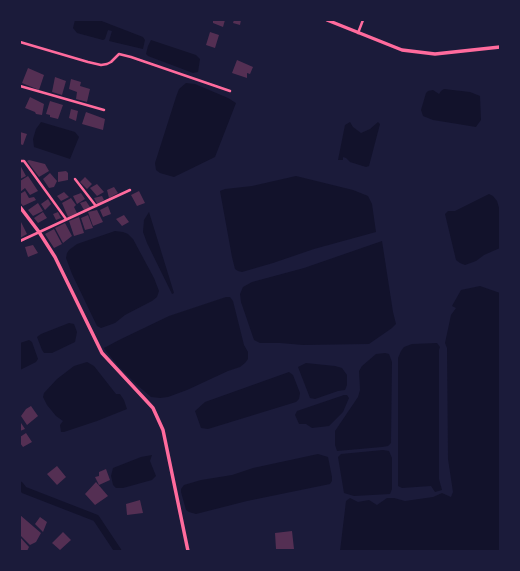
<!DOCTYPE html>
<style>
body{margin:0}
#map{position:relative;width:520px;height:571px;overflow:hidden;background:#1b1b3a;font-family:"Fira Sans",sans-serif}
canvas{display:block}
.frame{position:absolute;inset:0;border:21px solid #1b1b3a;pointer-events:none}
</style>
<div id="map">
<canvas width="520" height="571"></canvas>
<div class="frame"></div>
</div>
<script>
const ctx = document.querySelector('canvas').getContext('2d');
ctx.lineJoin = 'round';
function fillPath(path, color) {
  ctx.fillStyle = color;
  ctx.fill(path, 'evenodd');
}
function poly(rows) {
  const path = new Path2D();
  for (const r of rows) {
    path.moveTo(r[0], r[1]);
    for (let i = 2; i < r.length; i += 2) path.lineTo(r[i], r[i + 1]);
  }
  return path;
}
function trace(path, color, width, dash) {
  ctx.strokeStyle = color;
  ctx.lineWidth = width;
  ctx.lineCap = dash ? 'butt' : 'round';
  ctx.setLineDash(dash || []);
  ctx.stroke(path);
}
fillPath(poly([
 [75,20,99,20,143,37,145,40,143,49,109,41,112,31,108,30,105,39,103,40,77,33,73,28],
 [151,40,196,55,200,59,198,72,193,73,148,56,146,54,148,46],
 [186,83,195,84,228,98,236,103,215,157,174,177,160,173,156,170,155,163,176,97,179,89],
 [444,89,470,92,480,96,481,120,478,124,476,127,464,125,433,120,423,116,421,110,426,93,428,91,433,90,439,94,441,91],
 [41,122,75,132,79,137,70,159,34,147,33,139,36,129],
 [350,122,353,127,361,133,370,129,378,122,380,124,369,166,366,167,350,162,346,158,343,157,343,160,338,160,345,125],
 [296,176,353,190,368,196,372,204,376,232,314,249,273,263,242,272,238,271,235,269,232,257,220,191,225,189,252,186],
 [489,194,493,196,497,201,500,211,500,248,484,255,476,261,465,265,460,263,456,260,445,214,448,211,455,211],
 [149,212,174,293,172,294,147,243,143,232,144,220],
 [115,231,123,232,128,234,133,239,154,278,159,291,157,297,152,301,125,315,115,323,101,328,97,326,72,274,66,258,67,253,69,250,77,244],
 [382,241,393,312,396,324,392,328,369,344,303,345,280,343,260,343,254,340,241,302,240,294,243,287,252,282,304,268],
 [480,286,500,293,500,551,340,551,346,501,350,498,358,502,369,500,377,505,387,498,394,498,405,501,433,497,442,493,451,497,453,492,448,459,447,348,445,343,451,315,456,308,452,306,461,290],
 [226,297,230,297,233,301,244,345,248,352,248,359,245,363,240,367,228,371,187,390,168,397,160,398,151,397,136,384,119,367,105,350,104,348,119,340,169,316],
 [69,323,74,324,77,332,75,342,52,353,44,353,42,350,37,337,41,334],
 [29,340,32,342,38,359,36,362,20,370,20,343],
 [437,343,440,347,439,350,439,479,442,490,435,492,431,486,402,488,398,486,398,358,401,351,404,347,412,344],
 [385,353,389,354,392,362,391,443,388,446,382,447,337,451,335,445,335,431,358,397,360,390,359,371,362,366,376,354],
 [87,362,94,366,116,394,120,394,124,400,127,409,97,421,64,432,61,432,60,425,63,421,56,416,47,405,43,397,44,393,57,379,74,366],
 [306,363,335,366,342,368,347,375,347,385,345,390,338,391,315,399,310,398,298,367],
 [289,372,293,375,300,393,299,399,296,402,208,429,201,428,195,411,205,402],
 [344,395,347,395,349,398,343,412,329,426,312,428,306,424,299,424,295,415,297,411],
 [383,450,389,451,392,458,392,489,390,494,354,496,344,493,338,457,341,454],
 [318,454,328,457,332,477,332,481,330,484,247,501,196,514,189,512,186,510,181,492,181,489,184,485,201,480,232,475,253,468],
 [152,455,150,461,156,476,152,480,123,488,116,488,113,485,111,476,113,468,141,457]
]), '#12122b');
trace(poly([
 [20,485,24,490,96,518,118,551]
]), '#12122b', 7);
fillPath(poly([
 [213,20,225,20,223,27,213,23],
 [234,20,241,20,240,25,233,23],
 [210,32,219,35,215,48,206,45],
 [237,60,253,67,250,74,247,73,247,78,232,73],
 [28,68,44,75,39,90,22,83],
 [55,77,66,81,62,95,52,92],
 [71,79,81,82,80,86,90,89,87,102,76,99,77,92,69,89],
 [30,97,44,104,42,115,36,114,35,112,25,108],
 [50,101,63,105,58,119,50,117,50,115,46,114],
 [71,109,78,111,76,121,69,118],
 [86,112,105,119,103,130,82,124],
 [20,132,27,134,23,145,20,144],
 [29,160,45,164,49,171,39,177,27,161],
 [20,165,26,176,20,179],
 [66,171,68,173,68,180,58,182,58,172],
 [50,173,57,181,54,187,49,188,43,179],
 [28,176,38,191,30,195,25,188,20,192,20,181],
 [85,177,92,184,87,189,80,182],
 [97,184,104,192,97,196,90,188],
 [114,187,118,193,109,198,107,190],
 [25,191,29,198,34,197,36,200,23,206,20,202,20,194],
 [139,191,145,203,137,206,131,195],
 [64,192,69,197,61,201,57,196],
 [81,193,85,199,77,204,73,196],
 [102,196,104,200,97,204,94,198],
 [71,198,76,205,74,207,77,213,68,217,62,203],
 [48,199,51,204,45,210,41,204],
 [86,201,90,207,84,210,80,203],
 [38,203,43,211,33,216,28,210],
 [108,206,111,214,103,217,100,210],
 [97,210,103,222,93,226,88,212],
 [43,212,47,218,38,223,34,218],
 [58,212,61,218,56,220,53,214],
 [88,215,93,228,85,230,81,218],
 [124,215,129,222,122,226,116,219],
 [79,217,84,233,74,236,69,221],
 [20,220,27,234,20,238],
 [65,223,72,236,63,243,55,228],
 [54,229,62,244,54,248,45,234],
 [33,245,38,253,28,257,25,247],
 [31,406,38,416,27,425,21,416,26,409],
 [20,423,21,423,25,429,20,431],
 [26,433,32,442,23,447,20,443,20,437],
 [57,466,66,477,57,485,47,474],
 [106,469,110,480,99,485,95,477,99,476,99,472],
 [96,482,108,496,95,505,85,494],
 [140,500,143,513,127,515,126,504],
 [20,515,41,533,36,542,30,545,20,535],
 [40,517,47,522,43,532,35,524],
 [292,531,294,549,276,549,275,533],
 [63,532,71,540,60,550,52,543],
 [20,537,29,547,27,551,20,551]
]), '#542f53');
trace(poly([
 [358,33,363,20],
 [20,42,88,62,101,65,107,64,111,62,119,54,131,57,230,91],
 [20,86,104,110],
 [20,161,24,161,66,219],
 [75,179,96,206],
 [20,241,130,190]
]), '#ff6b9d', 2.5);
trace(poly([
 [327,20,402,50,435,54,500,47],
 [20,207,39,232,55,257,102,353,153,408,163,430,188,551]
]), '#ff6b9d', 3.5);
</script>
